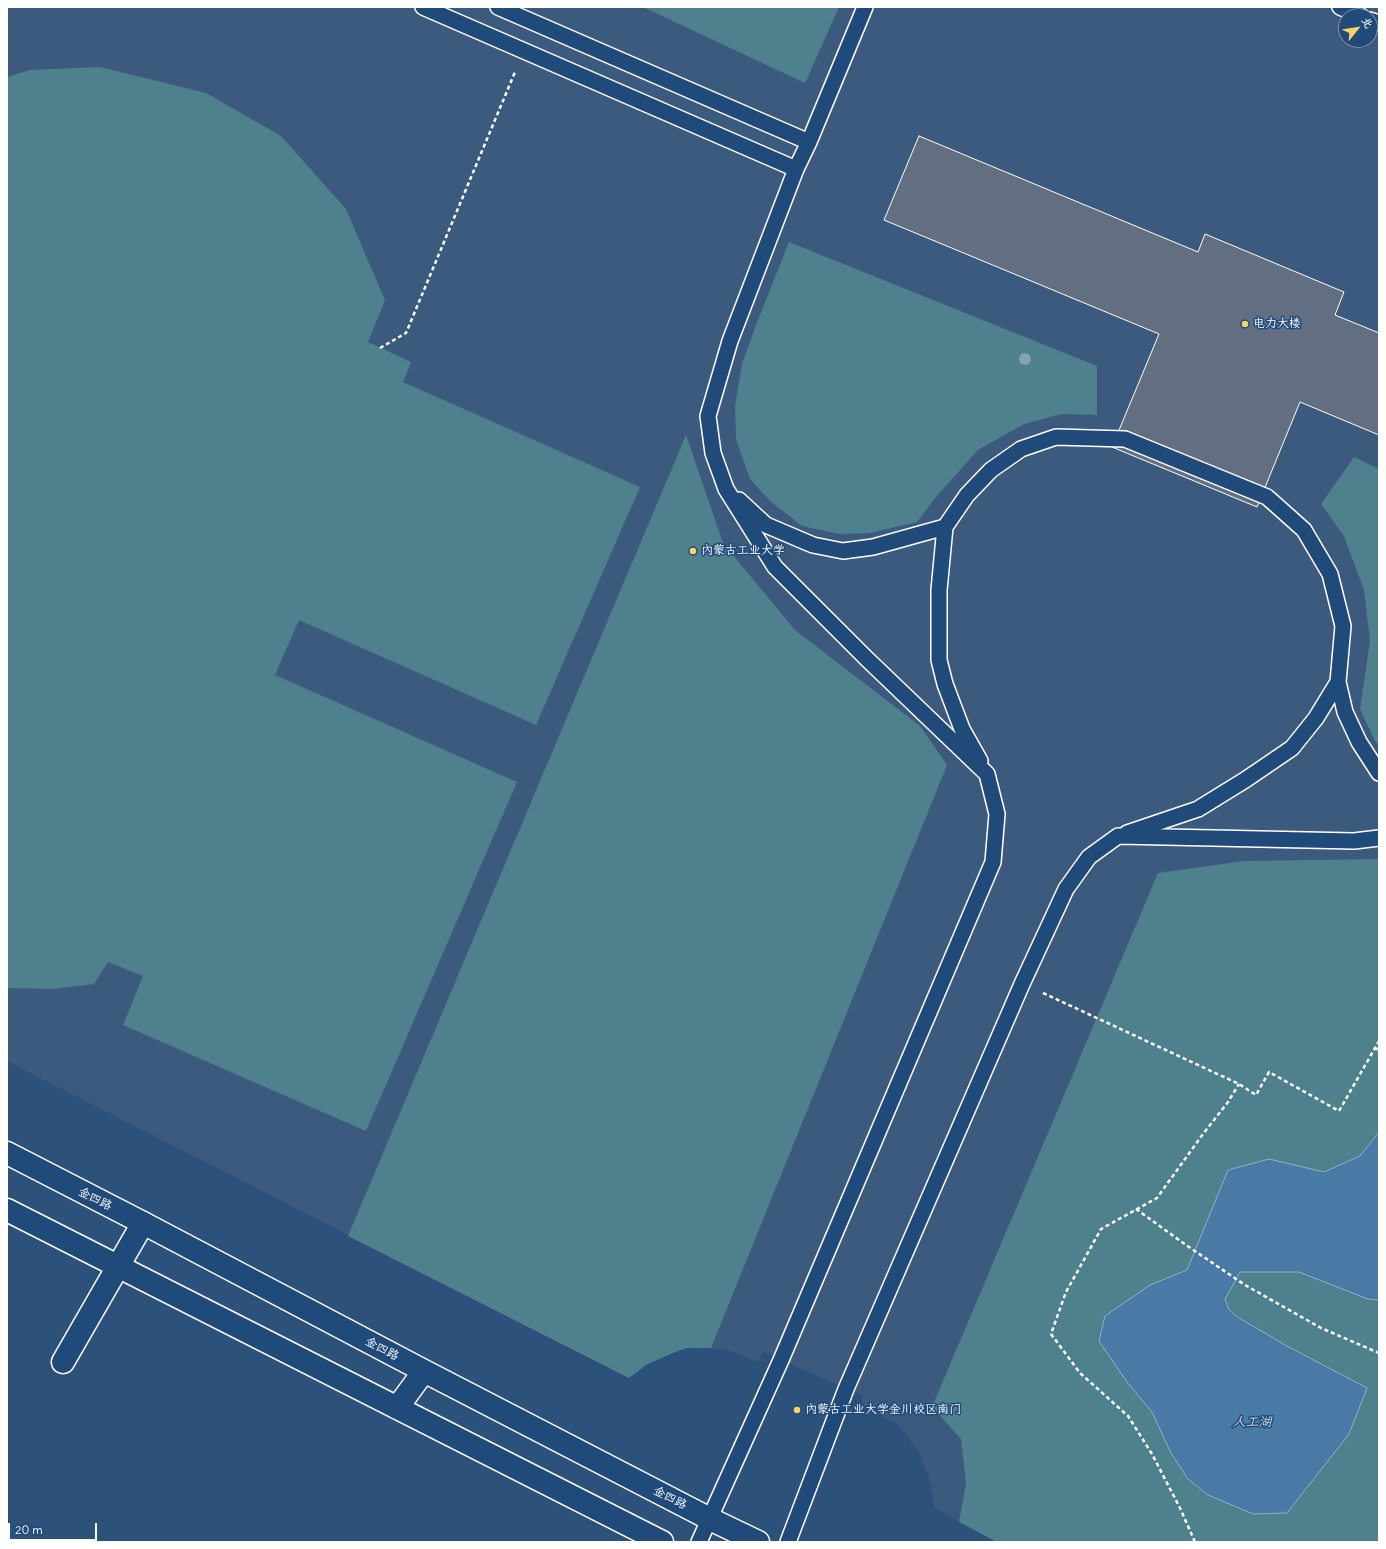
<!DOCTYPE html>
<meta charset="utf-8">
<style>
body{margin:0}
#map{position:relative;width:1386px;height:1549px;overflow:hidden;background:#2c517b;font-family:Delius,"LXGW WenKai TC",sans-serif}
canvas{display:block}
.frame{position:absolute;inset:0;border:8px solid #fff;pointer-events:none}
.north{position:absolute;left:1338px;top:8px;width:40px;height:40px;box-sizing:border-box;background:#1f4a7a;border:1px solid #7992af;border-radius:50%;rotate:60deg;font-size:11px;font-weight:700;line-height:16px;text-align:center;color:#fff}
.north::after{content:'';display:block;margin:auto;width:14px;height:18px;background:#ffd166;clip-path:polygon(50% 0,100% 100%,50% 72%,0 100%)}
.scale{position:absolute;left:8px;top:1523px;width:89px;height:18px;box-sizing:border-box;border:2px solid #fff;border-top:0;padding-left:5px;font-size:12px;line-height:14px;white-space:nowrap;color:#fff;-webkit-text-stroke:3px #1f4a7a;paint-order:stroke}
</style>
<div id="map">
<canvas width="1386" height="1549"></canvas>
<div class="frame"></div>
<div class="north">北</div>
<div class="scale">20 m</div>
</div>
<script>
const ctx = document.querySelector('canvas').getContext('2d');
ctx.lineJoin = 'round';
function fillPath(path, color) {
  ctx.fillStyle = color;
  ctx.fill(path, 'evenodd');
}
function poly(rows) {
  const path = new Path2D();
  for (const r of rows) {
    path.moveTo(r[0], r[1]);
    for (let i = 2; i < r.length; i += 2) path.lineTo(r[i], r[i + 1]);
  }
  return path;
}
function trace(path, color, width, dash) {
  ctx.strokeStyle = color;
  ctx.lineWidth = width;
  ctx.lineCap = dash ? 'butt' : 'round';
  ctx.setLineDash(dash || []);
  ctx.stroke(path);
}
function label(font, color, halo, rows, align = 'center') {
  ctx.font = font + ' Delius,"LXGW WenKai TC",sans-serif';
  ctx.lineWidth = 3;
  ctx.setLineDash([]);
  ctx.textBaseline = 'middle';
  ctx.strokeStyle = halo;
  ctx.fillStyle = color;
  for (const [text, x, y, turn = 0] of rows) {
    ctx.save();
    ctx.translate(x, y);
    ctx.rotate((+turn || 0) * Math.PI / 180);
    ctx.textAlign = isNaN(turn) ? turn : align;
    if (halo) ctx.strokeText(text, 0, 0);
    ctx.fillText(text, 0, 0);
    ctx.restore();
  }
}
fillPath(poly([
 [7,7,1379,7,1379,1542,997,1542,935,1508,933,1502,931,1482,919,1452,909,1438,898,1425,883,1416,861,1406,863,1396,763,1352,758,1362,731,1351,721,1349,687,1348,659,1358,646,1365,629,1378,7,1061],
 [1346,16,1370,16,1370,40,1346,40]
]), '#3c5a7d');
fillPath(poly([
 [643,7,839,7,805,83],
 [100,67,206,93,281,136,346,209,385,300,368,342,411,362,403,382,640,487,536,725,299,620,275,675,517,782,366,1131,123,1025,143,976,108,962,94,984,53,989,7,988,7,77,30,70],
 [789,242,1097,366,1097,415,1062,414,1024,424,978,450,935,498,917,522,870,533,840,534,802,526,770,501,750,479,736,439,735,406,742,364,756,325],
 [686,435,723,543,795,630,920,726,947,765,711,1348,687,1348,675,1352,646,1365,629,1378,348,1236],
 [1354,457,1379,469,1379,745,1375,741,1360,709,1370,641,1364,590,1344,536,1321,504],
 [1379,859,1379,1542,997,1542,959,1522,966,1484,961,1439,932,1407,1158,873,1244,861]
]), '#4e818d');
const water = poly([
 [1379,1132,1379,1300,1368,1299,1299,1272,1240,1272,1225,1299,1229,1310,1239,1318,1287,1346,1367,1388,1349,1434,1287,1513,1253,1514,1208,1495,1188,1479,1171,1453,1152,1412,1127,1382,1099,1341,1105,1316,1150,1285,1187,1270,1228,1170,1269,1159,1324,1172,1360,1156,1379,1132]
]);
fillPath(water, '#487aa5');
trace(water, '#91afc9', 1);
const building = poly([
 [919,136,1198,252,1205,234,1344,292,1335,315,1379,333,1379,435,1300,402,1257,507,1112,447,1159,334,884,220,919,136]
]);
fillPath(building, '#626e81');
trace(building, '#fff', 1);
const lane = poly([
 [423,7,796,169],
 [498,7,809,142],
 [1340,7,1361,16],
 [1370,20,1379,23],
 [739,500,766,525,813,545,843,551,873,547,945,527,967,495,991,470,1021,449,1056,437,1125,439,1267,497,1304,530,1330,574,1343,626,1338,682,1345,712,1359,742,1379,773],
 [945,527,939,590,939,660,945,684,962,729,980,761],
 [1127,833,1198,809,1245,780,1292,748,1316,718,1338,682],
 [699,1542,781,1360,993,862,997,814,987,774,867,659,775,567,726,489,713,453,708,416,730,341,796,169,809,142,865,7],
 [788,1542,846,1389,1022,984,1066,889,1089,857,1118,836,1354,841,1379,838]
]);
const street = poly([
 [63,1362,143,1223]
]);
const secondary = poly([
 [7,1153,143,1223,424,1371,710,1519,758,1542],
 [7,1210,662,1542],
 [397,1408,424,1371]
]);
trace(lane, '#fff', 18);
trace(street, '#fff', 25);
trace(secondary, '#fff', 25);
trace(poly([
 [380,348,406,333,515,72],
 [1043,993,1239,1084,1256,1095,1269,1072,1339,1111,1379,1041],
 [1374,1049,1379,1049],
 [1136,1209,1186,1245,1245,1285,1321,1328,1379,1353],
 [1195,1542,1180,1508,1152,1454,1128,1416,1080,1373,1051,1334,1066,1292,1101,1229,1157,1198,1203,1134,1228,1102,1239,1084]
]), '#fff', 2.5, [4, 3]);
trace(lane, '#1f4a7a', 15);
trace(street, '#1f4a7a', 22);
trace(secondary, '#1f4a7a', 22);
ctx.fillStyle = '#88a0b4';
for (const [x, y] of [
 [1025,359]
]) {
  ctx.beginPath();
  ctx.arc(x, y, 6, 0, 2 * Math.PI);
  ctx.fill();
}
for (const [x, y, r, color] of [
 [1245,324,4,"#ffd166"],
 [693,551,4,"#ffd166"],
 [797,1410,4,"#ffd166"]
]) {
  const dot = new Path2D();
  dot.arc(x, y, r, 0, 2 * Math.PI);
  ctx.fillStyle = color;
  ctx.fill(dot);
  trace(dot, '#1f4a7a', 1.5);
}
label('12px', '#fff', '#1f4a7a', [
 ["电力大楼",1253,324],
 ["内蒙古工业大学",701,551],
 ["内蒙古工业大学金川校区南门",805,1410]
], 'left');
label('12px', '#fff', '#1f4a7a', [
 ["金四路",95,1199,27],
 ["金四路",382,1349,28],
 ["金四路",670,1498,27]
]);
label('italic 13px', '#d1dee8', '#1f4a7a', [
 ["人工湖",1252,1422]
]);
</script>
